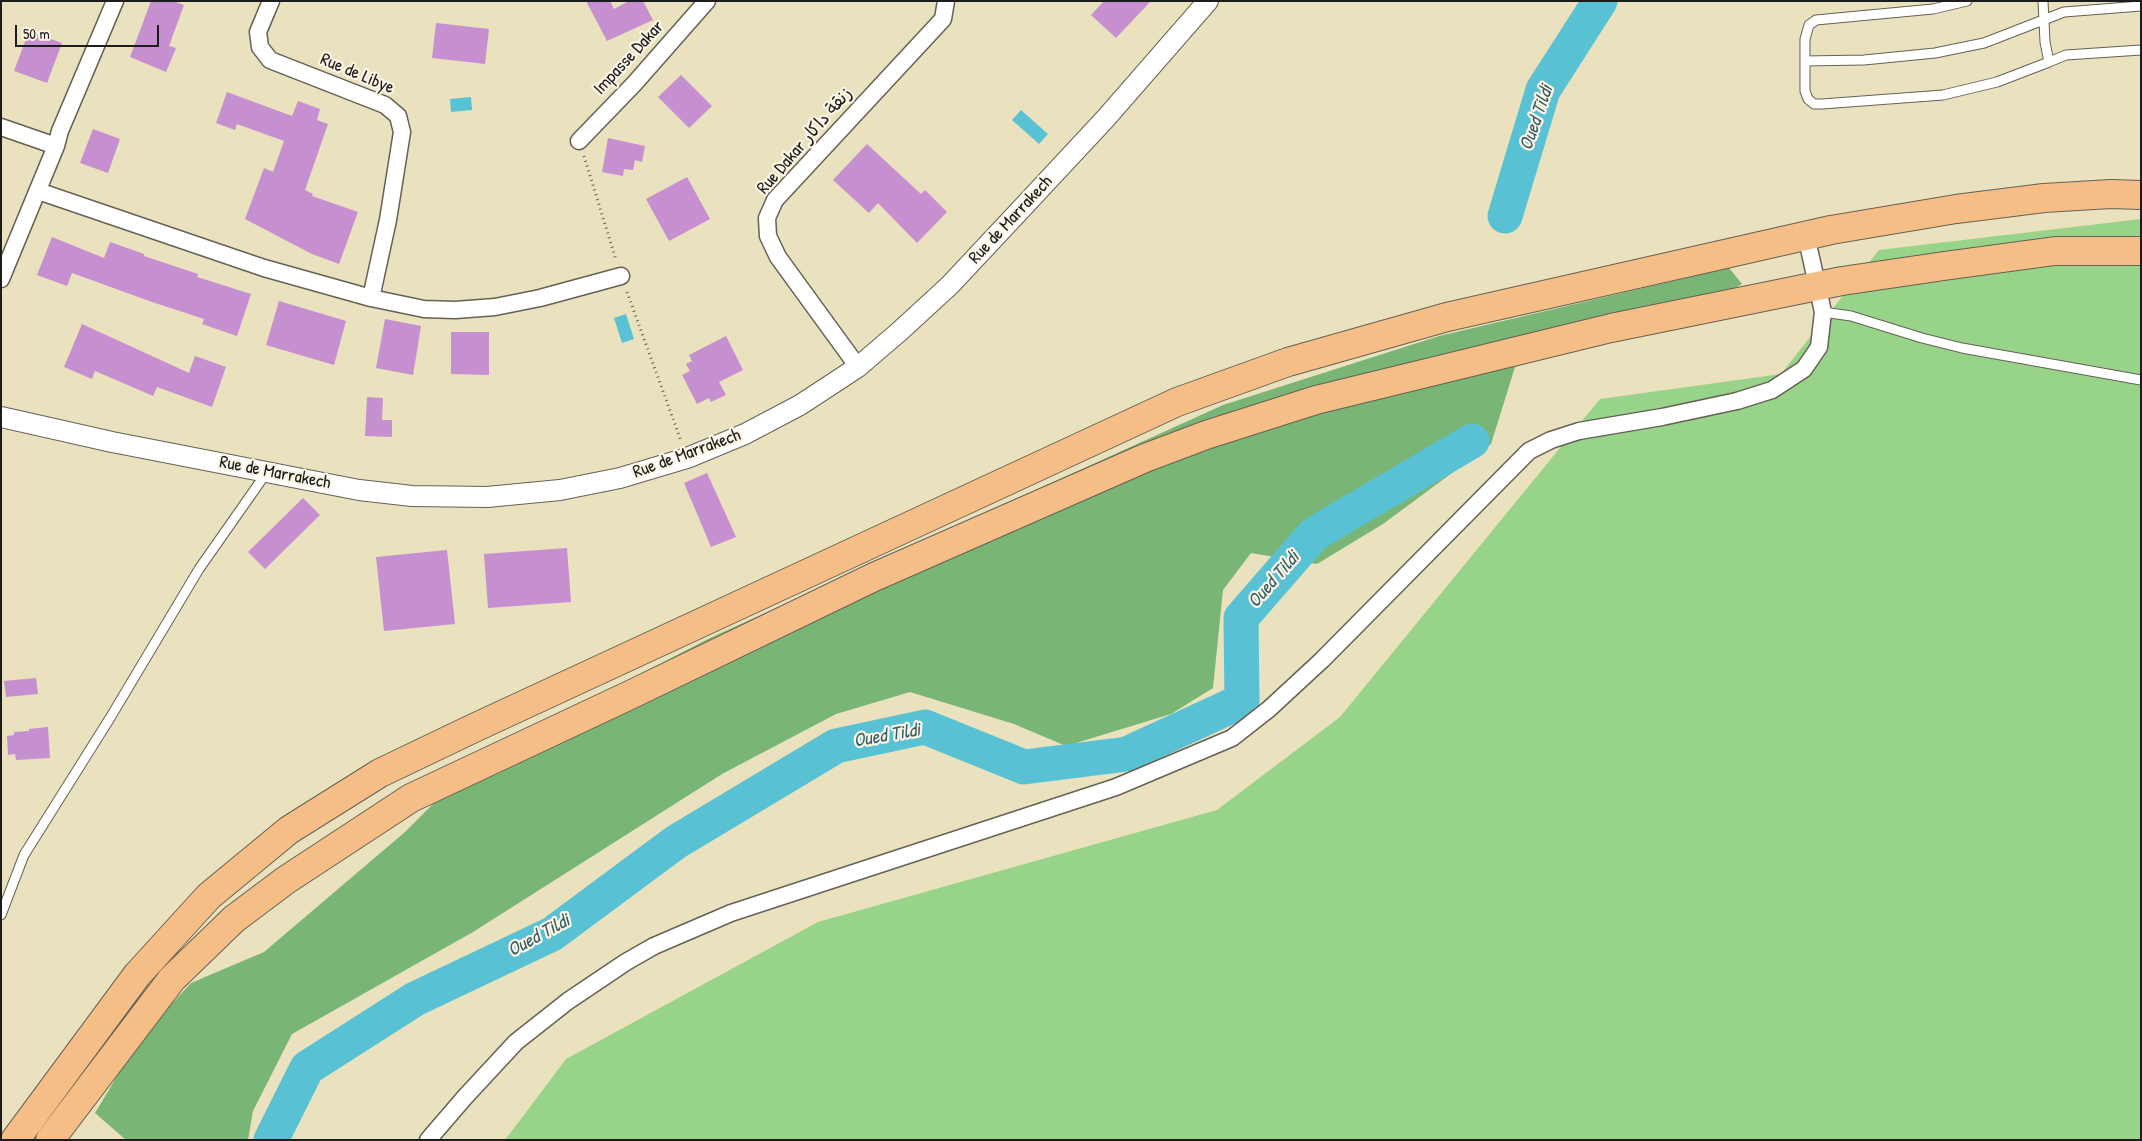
<!DOCTYPE html>
<meta charset="utf-8">
<style>
body{margin:0}
#map{position:relative;width:2142px;height:1141px;overflow:hidden;background:#eae1be;font-family:"Patrick Hand",sans-serif}
canvas{display:block}
.frame{position:absolute;inset:0;border:2px solid #1c1c1c;pointer-events:none}
.scale{position:absolute;left:15px;top:25px;width:144px;height:22px;box-sizing:border-box;border:2px solid #1c1c1c;border-top:0;padding-left:6px;font-size:15px;line-height:18px;white-space:nowrap;color:#1c1c1c;-webkit-text-stroke:4px #fcf5e5;paint-order:stroke}
</style>
<div id="map">
<canvas width="2142" height="1141"></canvas>
<div class="frame"></div>
<div class="scale">50 m</div>
</div>
<script>
const ctx = document.querySelector('canvas').getContext('2d');
ctx.lineJoin = 'round';
function fillPath(path, color) {
  ctx.fillStyle = color;
  ctx.fill(path, 'evenodd');
}
function poly(rows) {
  const path = new Path2D();
  for (const r of rows) {
    path.moveTo(r[0], r[1]);
    for (let i = 2; i < r.length; i += 2) path.lineTo(r[i], r[i + 1]);
  }
  return path;
}
function trace(path, color, width, dash) {
  ctx.strokeStyle = color;
  ctx.lineWidth = width;
  ctx.lineCap = dash ? 'butt' : 'round';
  ctx.setLineDash(dash || []);
  ctx.stroke(path);
}
function label(font, color, halo, rows, align = 'center') {
  ctx.font = font + ' "Patrick Hand","Playpen Sans Arabic",sans-serif';
  ctx.lineWidth = 4.5;
  ctx.setLineDash([]);
  ctx.textBaseline = 'middle';
  ctx.strokeStyle = halo;
  ctx.fillStyle = color;
  for (const [text, x, y, turn = 0] of rows) {
    ctx.save();
    ctx.translate(x, y);
    ctx.rotate((+turn || 0) * Math.PI / 180);
    ctx.textAlign = isNaN(turn) ? turn : align;
    if (halo) ctx.strokeText(text, 0, 0);
    ctx.fillText(text, 0, 0);
    ctx.restore();
  }
}
fillPath(poly([
 [2141,219,2141,1140,505,1140,566,1059,818,922,1217,810,1340,717,1600,399,1781,374,1879,250]
]), '#97d388');
fillPath(poly([
 [1729,268,1742,284,1723,295,1515,367,1491,444,1383,524,1317,564,1251,553,1223,590,1213,688,1171,714,1066,746,1014,724,910,692,836,714,722,774,473,932,292,1034,253,1111,248,1140,126,1140,95,1113,140,1038,191,983,264,952,405,832,481,756,710,638,1223,405,1439,336]
]), '#79b574');
fillPath(poly([
 [471,97,472,110,451,112,450,99],
 [1021,110,1048,134,1039,144,1012,120],
 [626,314,634,339,622,343,614,318]
]), '#58c2d4');
trace(poly([
 [1505,216,1543,90,1600,1],
 [271,1140,307,1068,415,999,552,934,676,842,836,746,925,727,1024,767,1127,754,1242,701,1241,618,1314,534,1472,441]
]), '#58c2d4', 35);
fillPath(poly([
 [151,1,173,1,184,5,169,46,176,48,166,72,130,57],
 [586,1,610,1,614,9,629,1,643,1,653,20,607,41],
 [1104,1,1151,1,1116,38,1091,15],
 [436,23,489,29,485,64,432,58],
 [29,31,62,43,47,83,14,71],
 [681,75,712,106,689,128,658,97],
 [227,92,292,116,298,101,320,109,317,120,328,124,305,190,313,194,312,196,358,212,339,264,312,254,245,219,264,168,273,172,284,141,237,124,235,130,216,123],
 [93,129,120,139,108,173,80,163],
 [608,138,645,146,642,162,635,160,633,170,624,169,623,176,602,172],
 [867,144,921,194,925,190,947,212,917,243,878,203,869,213,833,180],
 [687,177,710,219,669,241,646,199],
 [52,237,104,258,110,242,144,254,144,256,198,274,197,277,251,294,237,336,202,324,204,319,152,302,72,273,67,286,37,275],
 [279,301,346,321,334,365,266,345],
 [385,319,421,326,413,375,376,368],
 [82,324,189,373,195,356,226,367,212,407,157,387,153,396,95,371,92,379,64,367],
 [451,332,489,332,489,375,451,374],
 [726,336,743,370,719,382,726,395,711,402,709,398,697,404,682,375,690,371,686,364,692,361,689,355],
 [367,397,383,398,382,420,392,420,392,437,365,436],
 [707,473,736,537,711,547,684,483],
 [303,498,320,515,265,569,248,552],
 [567,548,571,602,488,608,484,554],
 [447,550,455,624,384,631,376,557],
 [36,678,38,694,6,697,4,681],
 [48,727,50,758,16,760,15,754,8,755,7,736,14,735,14,732,29,731,29,729]
]), '#c68fcf');
const service = poly([
 [1967,1,1933,9,1816,20,1809,25,1805,39,1805,91,1808,99,1814,104,1822,104,1943,95,1997,82,2049,62],
 [2043,1,2045,42,2049,62,2066,55,2141,50],
 [1805,61,1864,60,1935,53,1984,43,2064,12,2141,6],
 [1823,312,1851,316,1922,338,1962,348,2141,380],
 [1,915,24,855,110,718,199,569,267,472]
]);
const minor = poly([
 [271,1,258,32,260,47,270,60,385,105,398,116,402,132,388,220,371,298],
 [1,127,56,146],
 [579,141,634,84,707,1],
 [38,191,264,268,371,298,424,309,455,310,495,307,540,298,621,276],
 [1,279,56,146,60,131,115,1],
 [858,367,778,257,768,236,767,218,775,200,943,19,946,1],
 [428,1140,465,1097,516,1042,568,1001,626,962,654,946,731,913,1116,787,1232,738,1269,709,1322,660,1529,451,1551,440,1579,431,1662,417,1737,401,1772,390,1804,369,1819,347,1823,312,1806,235]
]);
const tertiary = poly([
 [1,417,112,442,359,490,412,496,487,497,560,490,620,478,687,458,745,434,800,405,858,367,900,331,950,285,1024,206,1106,118,1208,1]
]);
const trunk = poly([
 [15,1140,137,975,209,896,289,830,380,773,474,728,1177,402,1288,362,1447,317,1831,230,1956,209,2044,198,2111,194,2141,195],
 [50,1140,172,979,234,919,286,880,411,798,630,695,874,577,1145,458,1206,435,1316,400,1611,328,1842,281,1944,266,2055,251,2141,251]
]);
trace(service, '#646155', 11);
trace(minor, '#646155', 19);
trace(tertiary, '#646155', 22);
trace(trunk, '#646155', 30);
trace(poly([
 [584,156,616,260],
 [627,292,681,441]
]), '#646155', 3, [1, 4]);
trace(service, '#fff', 9);
trace(minor, '#fff', 16);
trace(tertiary, '#fff', 20);
trace(trunk, '#f6be87', 28);
label('18px', '#1c1c1c', '#fcf5e5', [
 ["Impasse Dakar",629,58,-47],
 ["Rue de Libye",357,74,23],
 ["Rue Dakar زنقة داكار",805,141,-49],
 ["Rue de Marrakech",1011,220,-47],
 ["Rue de Marrakech",687,454,-20],
 ["Rue de Marrakech",275,473,11]
]);
label('italic 19px', '#345e66', '#fcf5e5', [
 ["Oued Tildi",1537,118,-71],
 ["Oued Tildi",1274,580,-49],
 ["Oued Tildi",887,736,-10],
 ["Oued Tildi",539,936,-29]
]);
</script>
